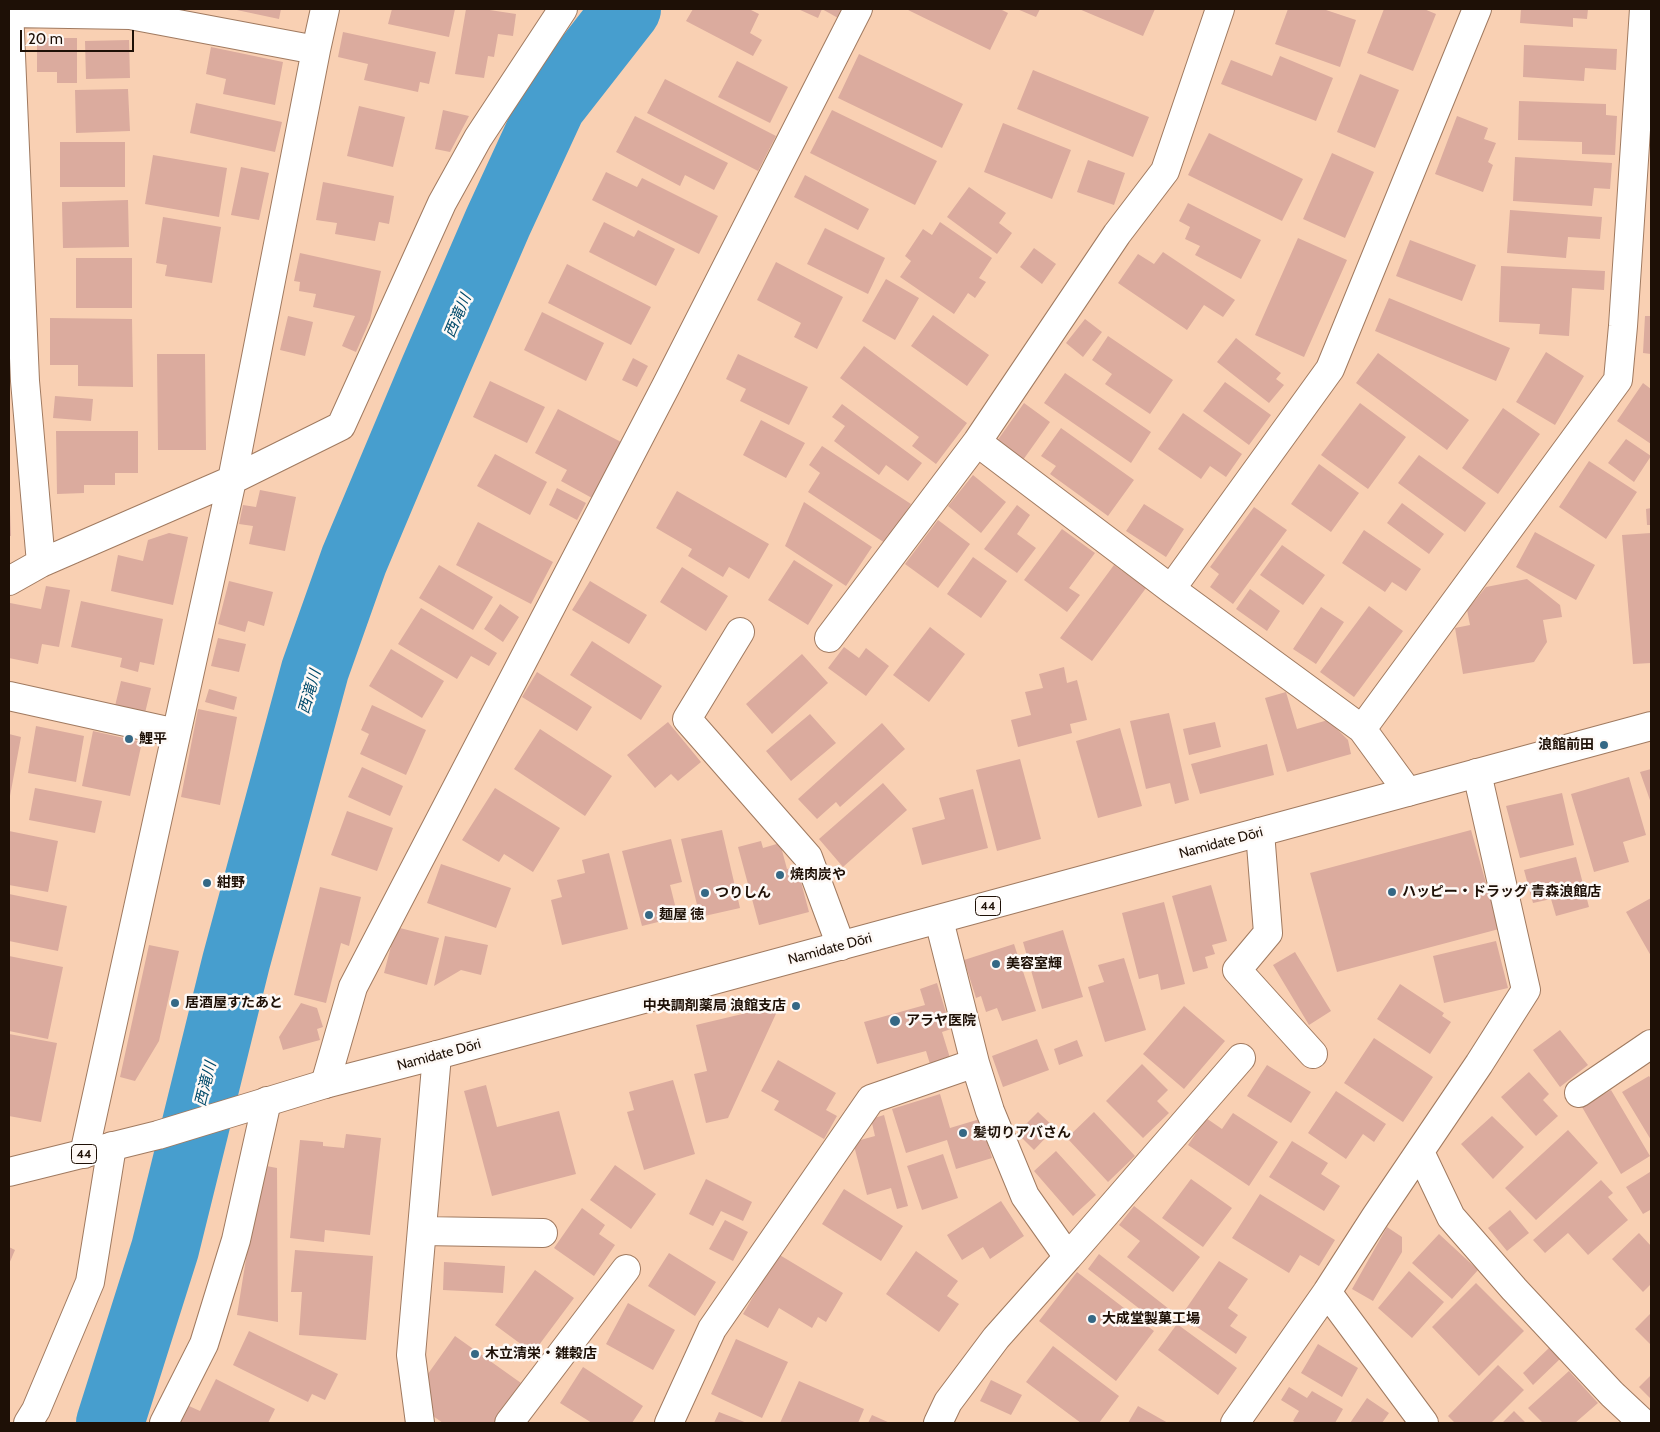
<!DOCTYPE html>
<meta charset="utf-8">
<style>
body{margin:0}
#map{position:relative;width:1660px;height:1432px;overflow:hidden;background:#f9d0b3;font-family:Cabin,sans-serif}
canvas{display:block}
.frame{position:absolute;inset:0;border:10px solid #1e1006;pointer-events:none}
.scale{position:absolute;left:20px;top:30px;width:114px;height:22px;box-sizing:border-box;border:2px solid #1e1006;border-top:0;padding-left:6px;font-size:15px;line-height:18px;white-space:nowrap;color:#1e1006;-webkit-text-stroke:4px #fef9f6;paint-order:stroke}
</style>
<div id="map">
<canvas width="1660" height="1432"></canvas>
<div class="frame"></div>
<div class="scale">20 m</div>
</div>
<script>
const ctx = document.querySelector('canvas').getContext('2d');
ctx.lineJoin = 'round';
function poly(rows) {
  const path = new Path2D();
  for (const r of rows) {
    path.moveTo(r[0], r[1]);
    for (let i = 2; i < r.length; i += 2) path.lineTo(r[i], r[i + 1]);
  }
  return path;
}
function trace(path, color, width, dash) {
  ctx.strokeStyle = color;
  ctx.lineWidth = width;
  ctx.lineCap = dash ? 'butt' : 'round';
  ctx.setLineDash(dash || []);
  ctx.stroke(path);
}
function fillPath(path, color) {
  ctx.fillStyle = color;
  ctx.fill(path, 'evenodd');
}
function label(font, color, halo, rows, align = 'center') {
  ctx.font = font + ' Cabin,"Noto Sans JP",sans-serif';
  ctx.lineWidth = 5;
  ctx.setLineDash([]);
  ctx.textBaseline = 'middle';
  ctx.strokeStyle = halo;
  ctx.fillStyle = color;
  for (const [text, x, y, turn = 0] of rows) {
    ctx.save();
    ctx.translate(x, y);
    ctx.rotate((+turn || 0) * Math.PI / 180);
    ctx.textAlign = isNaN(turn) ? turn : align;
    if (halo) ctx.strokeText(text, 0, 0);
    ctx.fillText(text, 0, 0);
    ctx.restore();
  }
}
trace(poly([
 [110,1423,165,1249,236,962,315,670,354,560,434,370,498,222,552,105,627,9]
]), '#479ece', 68);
fillPath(poly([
 [232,9,281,9,279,19],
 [392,9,455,9,449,37,388,24],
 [466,9,483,9,516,14,513,36,498,34,494,57,488,56,484,78,455,74],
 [693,9,749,9,759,14,750,33,762,40,753,56,686,21],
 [798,9,843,9,838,18,822,9,818,18],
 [906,9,1000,9,1008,13,990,50],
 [1017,9,1040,9,1036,17],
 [1079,9,1155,9,1143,36],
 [1288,9,1323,9,1356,20,1340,67,1275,44],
 [1384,9,1424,9,1436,14,1413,71,1367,53],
 [1521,9,1588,9,1587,19,1573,18,1573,27,1520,23],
 [343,32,436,52,429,84,420,82,418,92,364,80,368,64,338,57],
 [37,38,77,38,77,83,57,83,57,72,37,72],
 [129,40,130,78,86,79,85,41],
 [1524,45,1617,49,1616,70,1585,68,1584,81,1523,77],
 [211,47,283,62,275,105,223,94,226,79,206,74],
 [859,54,963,104,942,148,838,98],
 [1280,56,1333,78,1316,121,1221,84,1231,60,1272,76],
 [737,61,788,87,770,123,718,97],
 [1033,70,1149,117,1133,157,1017,109],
 [1360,74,1399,90,1375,148,1337,132],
 [665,79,776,136,758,171,647,113],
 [128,89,130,131,76,133,75,90],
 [1519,101,1606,104,1606,115,1617,116,1615,155,1582,154,1582,142,1518,140],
 [196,103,282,122,275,152,190,133],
 [359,106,405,117,393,167,347,156],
 [443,110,469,116,450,152,435,149],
 [832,110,937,161,915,205,810,153],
 [635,116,728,163,714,190,685,175,680,186,616,152],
 [1457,116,1488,128,1484,139,1496,143,1488,162,1493,165,1483,192,1435,174],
 [1003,123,1071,150,1052,199,984,172],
 [1209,133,1303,179,1282,221,1188,175],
 [60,142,125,142,125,187,60,187],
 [1332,153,1374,172,1345,238,1303,219],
 [153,155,227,168,219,217,145,204],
 [1515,157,1612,163,1610,189,1594,188,1592,206,1513,201],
 [1088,160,1125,173,1114,205,1077,192],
 [241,167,269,173,259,220,231,215],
 [606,172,637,187,642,178,718,216,699,254,592,200],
 [805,175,869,209,858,230,794,197],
 [323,182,394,196,389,224,379,222,375,241,335,234,337,223,316,220],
 [969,187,1006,213,999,223,1012,233,997,254,947,217],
 [128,200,129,247,63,248,62,202],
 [1188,203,1261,240,1241,279,1195,255,1200,246,1185,239,1190,227,1179,221],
 [1510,210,1602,217,1600,239,1568,237,1566,258,1507,253],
 [163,217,221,227,212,283,165,276,167,265,156,263],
 [604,222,634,237,638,230,675,249,656,286,589,252],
 [940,222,992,258,979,278,986,282,975,298,968,293,954,314,900,277,911,261,905,256,923,229,932,235],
 [825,228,885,258,868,294,807,264],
 [1298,238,1347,260,1304,357,1255,335],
 [1410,240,1476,265,1462,301,1396,276],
 [1034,248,1056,264,1042,284,1020,267],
 [1163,252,1235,300,1223,317,1204,305,1187,330,1118,283,1138,254,1154,264],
 [300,253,381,271,370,320,356,352,342,346,355,316,313,307,316,294,299,291,300,282,294,281],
 [76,258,132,258,132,308,76,308],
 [776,262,843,297,817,349,794,337,801,323,757,300],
 [567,264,651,307,631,345,548,303],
 [1501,266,1605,271,1604,290,1572,288,1569,336,1539,334,1540,324,1499,322],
 [886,279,919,298,895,340,862,321],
 [1389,298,1510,348,1496,381,1375,331],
 [542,312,604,343,586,381,524,350],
 [933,315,989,355,967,386,911,346],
 [288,316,313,322,305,356,280,350],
 [1645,316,1651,316,1651,354,1643,353],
 [50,318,132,319,133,387,78,386,78,365,50,365],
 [1085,319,1102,332,1083,357,1066,343],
 [1108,336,1173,380,1150,414,1105,384,1112,374,1092,360],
 [1236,338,1281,373,1276,379,1284,385,1269,403,1217,362],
 [864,346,967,423,936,464,912,446,919,437,840,378],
 [1546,352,1584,376,1555,425,1516,402],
 [1378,353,1469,420,1447,450,1356,383],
 [157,354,205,354,206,450,158,450],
 [738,354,808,387,789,425,740,401,746,389,726,379],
 [633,358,648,366,637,387,622,380],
 [1065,373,1151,432,1131,463,1044,403],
 [490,381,545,407,527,443,473,417],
 [1225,382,1271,415,1249,445,1203,411],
 [1643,383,1651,389,1651,444,1617,421],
 [55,396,93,399,91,421,53,418],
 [1024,403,1050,422,1023,460,997,441],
 [1360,403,1406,437,1368,489,1321,455],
 [842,404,922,463,908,481,886,465,879,475,834,441,845,426,832,417],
 [1503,408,1540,434,1498,494,1462,468],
 [558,409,621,442,592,498,561,481,567,470,535,453],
 [1183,413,1242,454,1226,477,1210,466,1201,479,1158,449],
 [761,420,805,443,786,478,743,455],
 [1061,428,1134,480,1108,516,1050,474,1056,466,1041,456],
 [56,431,138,431,138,473,115,473,115,485,84,485,84,493,57,494],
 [1626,439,1651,456,1634,482,1608,463],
 [822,446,911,504,885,543,808,492,820,473,809,465],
 [495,454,547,482,530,515,477,486],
 [1419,455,1486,503,1465,532,1398,483],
 [1589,461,1637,492,1606,539,1559,507],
 [1319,464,1359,493,1331,532,1291,504],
 [973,475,1006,502,981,533,948,506],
 [557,488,586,503,577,520,549,505],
 [260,490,296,497,285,551,249,544,253,526,239,524,243,505,256,507],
 [677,491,769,544,749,579,729,567,723,577,688,556,692,549,656,528],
 [804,502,872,547,846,586,785,546],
 [1402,503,1444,534,1429,554,1387,523],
 [1144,504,1184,529,1166,557,1126,531],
 [1017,505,1030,515,1017,534,1036,548,1017,573,984,549],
 [1254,507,1287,530,1233,604,1210,587,1219,574,1210,567],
 [1651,508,1651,525,1647,525,1646,509],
 [9,510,10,510,11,536,9,536],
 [938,520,970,544,938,588,905,564],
 [478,522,553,562,531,604,456,565],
 [1062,529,1095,553,1069,588,1080,595,1067,612,1024,580],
 [1364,530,1421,569,1406,591,1392,582,1385,592,1342,563],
 [1535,532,1595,565,1576,600,1516,567],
 [169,533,188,537,173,605,111,591,118,555,143,561,148,540],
 [1651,533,1651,663,1633,664,1622,535],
 [1282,545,1325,575,1303,605,1260,575],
 [973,557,1007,581,981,618,947,594],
 [794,560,833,585,808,625,768,600],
 [439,565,493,597,473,630,419,598],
 [1114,565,1146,588,1092,661,1060,638],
 [682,567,728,596,706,631,660,602],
 [1527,579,1560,605,1562,617,1543,620,1547,642,1534,662,1463,674,1455,628,1470,625,1467,610,1486,587],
 [229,581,273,592,264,626,248,621,245,632,218,624],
 [590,581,647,615,629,644,572,610],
 [46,586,70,590,59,647,42,644,38,664,9,658,10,603,41,609],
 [1250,589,1280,611,1267,631,1236,609],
 [81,601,163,619,154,665,140,662,138,672,120,667,122,658,71,647],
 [500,604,519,617,503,642,484,629],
 [1369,606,1403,631,1354,697,1320,672],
 [1321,607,1344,622,1316,664,1293,649],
 [421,608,497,653,489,666,471,656,457,679,398,644],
 [930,627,965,654,929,702,893,675],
 [218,638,246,644,239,672,211,666],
 [592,641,662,686,641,720,570,675],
 [844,647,859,658,866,648,889,666,866,696,828,668],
 [391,649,444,681,422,718,369,686],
 [802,654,828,683,772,734,746,704],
 [1064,667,1067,683,1077,680,1087,720,1070,724,1072,733,1018,747,1011,720,1031,715,1025,692,1043,688,1039,674],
 [537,672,592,707,577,731,522,697],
 [121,681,151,688,145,713,115,706],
 [209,689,237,697,234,710,205,702],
 [1286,692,1297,729,1328,720,1348,740,1351,754,1287,772,1265,698],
 [372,705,426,730,406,775,360,754,369,734,361,730],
 [198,709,237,717,220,805,181,797],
 [1169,713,1189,800,1175,804,1170,783,1146,789,1130,721],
 [810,714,836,743,791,781,766,751],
 [668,722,701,762,678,781,671,774,655,788,627,755],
 [1215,722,1221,747,1189,755,1183,729],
 [882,723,905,749,840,807,836,802,817,819,798,799],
 [36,726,84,736,76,782,28,773],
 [1120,728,1142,806,1098,818,1076,741],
 [540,729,612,776,585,816,514,769],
 [93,731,142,742,130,796,82,786],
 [9,734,21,737,10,796,9,796],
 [1267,744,1274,775,1200,794,1191,764],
 [1020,759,1041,839,997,851,976,770],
 [362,767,403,786,390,816,348,797],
 [1651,769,1651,803,1640,772],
 [1629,777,1646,835,1623,842,1629,862,1594,872,1571,794],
 [883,783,907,810,843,867,819,839],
 [35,788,102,801,95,833,29,820],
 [495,788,560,828,533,872,504,854,499,862,462,840],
 [973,789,988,848,922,865,912,828,945,819,939,798],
 [1562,793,1574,845,1520,858,1506,806],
 [347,811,393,828,377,871,331,855],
 [722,830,740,908,700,917,681,839],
 [1471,830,1499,929,1337,972,1310,873],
 [9,831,58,841,48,892,9,885],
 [671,839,682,882,670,885,678,917,642,926,622,851],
 [761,841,763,848,780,843,787,869,797,867,809,912,759,925,738,847],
 [609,853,628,929,562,945,551,900,562,897,557,880,585,873,582,860],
 [1576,857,1589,907,1556,916,1551,899,1533,903,1524,870],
 [441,864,511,888,496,928,427,903],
 [1211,885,1227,941,1212,945,1215,954,1205,957,1208,968,1193,972,1172,896],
 [320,887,361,897,349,946,341,943,326,1003,294,995],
 [9,894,67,906,58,951,9,941],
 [1651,898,1651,956,1626,912],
 [1164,902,1185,984,1161,990,1158,974,1139,979,1122,913],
 [396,927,439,938,427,985,384,973],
 [1063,930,1083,997,1042,1009,1023,942],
 [445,936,488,945,481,975,461,970,434,986],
 [1496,941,1508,988,1444,1003,1433,956],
 [1014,944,1036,1011,1002,1021,997,1008,986,1012,981,996,976,998,964,960],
 [149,945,179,951,159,1041,135,1081,120,1077],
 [1295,952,1331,1011,1309,1025,1273,965],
 [9,956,63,967,48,1039,9,1031],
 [1124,958,1146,1030,1105,1042,1088,987,1104,982,1098,965],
 [937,983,951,1029,942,1032,950,1058,930,1064,926,1051,877,1064,864,1022,925,1005,920,989],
 [1400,984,1444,1013,1442,1016,1451,1022,1430,1054,1377,1019],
 [301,1003,317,1008,323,1027,317,1029,320,1040,283,1050,279,1037],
 [780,1005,728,1118,706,1123,694,1074,707,1071,696,1025],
 [1184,1006,1225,1041,1184,1089,1143,1054],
 [1560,1030,1588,1065,1560,1087,1533,1050],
 [9,1034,57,1043,41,1122,9,1116],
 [1374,1038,1433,1077,1403,1122,1344,1083],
 [1037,1039,1049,1070,1003,1087,992,1056],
 [1077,1040,1083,1056,1059,1065,1054,1049],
 [778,1060,836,1093,826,1110,837,1116,824,1139,774,1110,779,1101,761,1091],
 [1142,1064,1168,1090,1157,1101,1169,1113,1143,1138,1106,1101],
 [1267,1065,1311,1092,1291,1123,1247,1096],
 [1529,1072,1549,1094,1543,1100,1558,1116,1536,1136,1501,1097],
 [1649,1076,1651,1079,1651,1140,1622,1092],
 [673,1080,695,1154,644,1170,627,1112,634,1110,629,1092],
 [486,1085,497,1127,559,1111,576,1174,492,1196,464,1091],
 [1611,1090,1650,1156,1621,1174,1582,1107],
 [1336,1091,1386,1124,1374,1142,1363,1134,1346,1159,1308,1133],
 [940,1094,950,1128,980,1119,992,1158,956,1169,947,1140,906,1153,892,1109],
 [1038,1112,1055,1128,1034,1150,1017,1133],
 [1094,1112,1135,1156,1108,1182,1067,1138],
 [1233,1113,1278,1142,1249,1186,1188,1145,1206,1118,1222,1129],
 [884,1115,908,1206,897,1209,891,1188,867,1195,853,1142,875,1136,871,1119],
 [1492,1116,1524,1147,1493,1179,1461,1144],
 [1568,1130,1598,1163,1536,1220,1505,1188],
 [346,1134,381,1138,370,1235,325,1230,324,1242,290,1238,300,1140,323,1142,323,1146,344,1148],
 [1292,1141,1328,1163,1321,1174,1340,1186,1324,1211,1269,1177],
 [1056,1151,1096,1195,1073,1216,1034,1171],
 [943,1154,958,1198,922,1210,907,1166],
 [261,1165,277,1168,278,1322,237,1315],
 [615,1165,656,1194,631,1229,590,1200],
 [1650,1172,1651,1174,1651,1212,1650,1210,1643,1214,1626,1187],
 [706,1179,752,1202,743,1221,721,1211,713,1226,689,1214],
 [1191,1179,1232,1208,1203,1247,1162,1218],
 [1601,1180,1613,1193,1608,1197,1628,1220,1588,1255,1568,1233,1545,1253,1533,1240],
 [844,1189,903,1226,881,1261,822,1224],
 [1260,1194,1335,1240,1319,1266,1300,1255,1289,1273,1232,1238],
 [1001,1201,1024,1236,990,1259,983,1247,962,1260,947,1235],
 [1134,1206,1200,1257,1173,1292,1127,1257,1140,1241,1119,1225],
 [582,1208,605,1225,599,1234,615,1245,594,1276,554,1248],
 [1510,1210,1529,1233,1507,1251,1488,1228],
 [725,1220,748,1232,733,1261,709,1249],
 [1387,1227,1402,1237,1402,1252,1373,1301,1352,1289],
 [1639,1233,1651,1246,1651,1284,1643,1292,1612,1259],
 [1439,1234,1478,1270,1452,1299,1412,1263],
 [9,1247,15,1250,9,1264],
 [295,1250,373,1256,366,1340,299,1335,302,1292,291,1292],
 [916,1251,958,1281,947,1296,959,1304,939,1332,886,1294],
 [669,1253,716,1282,695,1316,648,1286],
 [778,1254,843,1293,826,1322,818,1317,812,1328,779,1308,768,1328,743,1314],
 [1099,1254,1169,1309,1158,1323,1088,1269],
 [1219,1261,1248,1279,1228,1308,1238,1315,1230,1326,1247,1337,1236,1354,1181,1316],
 [444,1262,505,1266,503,1293,443,1290],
 [535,1270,574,1298,533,1353,495,1325],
 [1409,1271,1444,1302,1412,1338,1378,1308],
 [1077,1272,1154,1331,1116,1381,1039,1321],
 [1476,1283,1524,1331,1479,1376,1432,1327],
 [628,1303,675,1330,653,1370,606,1344],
 [1651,1313,1651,1345,1635,1329],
 [1177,1324,1237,1368,1218,1395,1158,1350],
 [249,1331,338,1374,325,1400,312,1394,308,1402,233,1365],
 [455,1336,521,1383,493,1423,443,1423,433,1416,425,1378],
 [736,1339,788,1362,762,1418,711,1394],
 [1318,1344,1358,1368,1342,1397,1301,1373],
 [1053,1346,1119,1396,1099,1423,1081,1423,1026,1382],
 [1550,1347,1561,1358,1533,1385,1523,1373],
 [1498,1365,1524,1390,1491,1423,1455,1423,1448,1416],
 [583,1367,643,1406,632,1423,592,1423,560,1403],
 [1569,1371,1598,1403,1575,1423,1543,1423,1528,1408],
 [1651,1375,1651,1399,1639,1387],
 [216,1379,275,1409,268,1423,180,1423,189,1406,200,1411],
 [991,1380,1022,1395,1011,1415,980,1401],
 [799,1381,864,1409,858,1423,780,1423],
 [1289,1387,1307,1398,1312,1391,1343,1409,1335,1423,1296,1423,1293,1421,1299,1411,1281,1400],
 [1367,1398,1389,1413,1382,1423,1350,1423],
 [1138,1406,1168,1423,1128,1423],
 [1514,1411,1526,1423,1502,1423],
 [719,1412,747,1423,714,1423],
 [872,1415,890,1423,868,1423]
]), '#dbab9e');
const minor = poly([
 [9,9,25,381,41,563],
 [9,13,130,15,316,50],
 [977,442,1171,589,1362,729],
 [9,581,41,563,232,480,341,426,442,203,478,138,563,9],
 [1171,589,1330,369,1477,9],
 [740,632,687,719,808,857,841,946],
 [829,638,977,442,1117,234,1165,171,1220,9],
 [9,696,176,733],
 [1408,792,1362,729,1618,380,1623,326,1644,9],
 [1260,832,1268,933,1237,970,1313,1054],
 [325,1084,353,987,666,386,858,9],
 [1579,1093,1651,1044],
 [1420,1152,1451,1217,1514,1289,1612,1394,1643,1423],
 [84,1154,232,480,316,50,325,9],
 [422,1231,543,1233],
 [1068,1257,1241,1058],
 [1327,1292,1424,1423],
 [28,1423,36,1410,90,1282,112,1146],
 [164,1423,204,1344,236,1240,267,1101],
 [420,1423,411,1355,437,1055],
 [509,1423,626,1269],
 [669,1423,712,1329,871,1099,975,1063],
 [938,1423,948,1402,996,1338,1068,1257,1025,1196,990,1111,975,1063,939,920],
 [1235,1423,1327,1292,1376,1216,1479,1064,1526,990,1477,773]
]);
const major = poly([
 [9,1172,158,1135,325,1084,437,1055,1651,726]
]);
trace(minor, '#a07a60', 30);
trace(major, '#a07a60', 30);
trace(minor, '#fff', 28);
trace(major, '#fff', 28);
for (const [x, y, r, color] of [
 [129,739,5,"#356885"],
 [1604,745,5,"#356885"],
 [780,875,5,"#356885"],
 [207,883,5,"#356885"],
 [1392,892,5,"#356885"],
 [705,893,5,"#356885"],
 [649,915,5,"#356885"],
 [996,964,5,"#356885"],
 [175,1003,5,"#356885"],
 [796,1006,5,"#356885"],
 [895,1021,6,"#356885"],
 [963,1133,5,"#356885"],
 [1092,1319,5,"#356885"],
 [475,1354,5,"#356885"]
]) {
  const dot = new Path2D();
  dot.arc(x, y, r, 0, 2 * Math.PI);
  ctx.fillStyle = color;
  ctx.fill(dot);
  trace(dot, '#fef9f6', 2);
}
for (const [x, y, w] of [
 [988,906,25],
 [84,1154,25]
]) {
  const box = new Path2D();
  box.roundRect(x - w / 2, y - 9.5, w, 19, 4);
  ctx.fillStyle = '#fef9f6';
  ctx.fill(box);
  trace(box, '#1e1006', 1);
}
label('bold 12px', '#1e1006', null, [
 ["44",988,906],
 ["44",84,1154]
]);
label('bold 14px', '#1e1006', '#fef9f6', [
 ["鯉平",139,739],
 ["浪館前田",1594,745,"right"],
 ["焼肉炭や",790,875],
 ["紺野",217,883],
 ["ハッピー・ドラッグ 青森浪館店",1402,892],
 ["つりしん",715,893],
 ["麺屋 徳",659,915],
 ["美容室輝",1006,964],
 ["居酒屋すたあと",185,1003],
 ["中央調剤薬局 浪館支店",786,1006,"right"],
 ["アラヤ医院",906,1021],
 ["髪切りアバさん",973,1133],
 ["大成堂製菓工場",1102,1319],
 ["木立清栄・雑穀店",485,1354]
], 'left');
label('14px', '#1e1006', '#fef9f6', [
 ["Namidate Dōri",1221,843,-15],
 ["Namidate Dōri",830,949,-15],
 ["Namidate Dōri",439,1055,-15]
]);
label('italic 15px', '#004a6a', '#fef9f6', [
 ["西滝川",458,316,-67],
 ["西滝川",310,692,-74],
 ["西滝川",206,1084,-76]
]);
</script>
